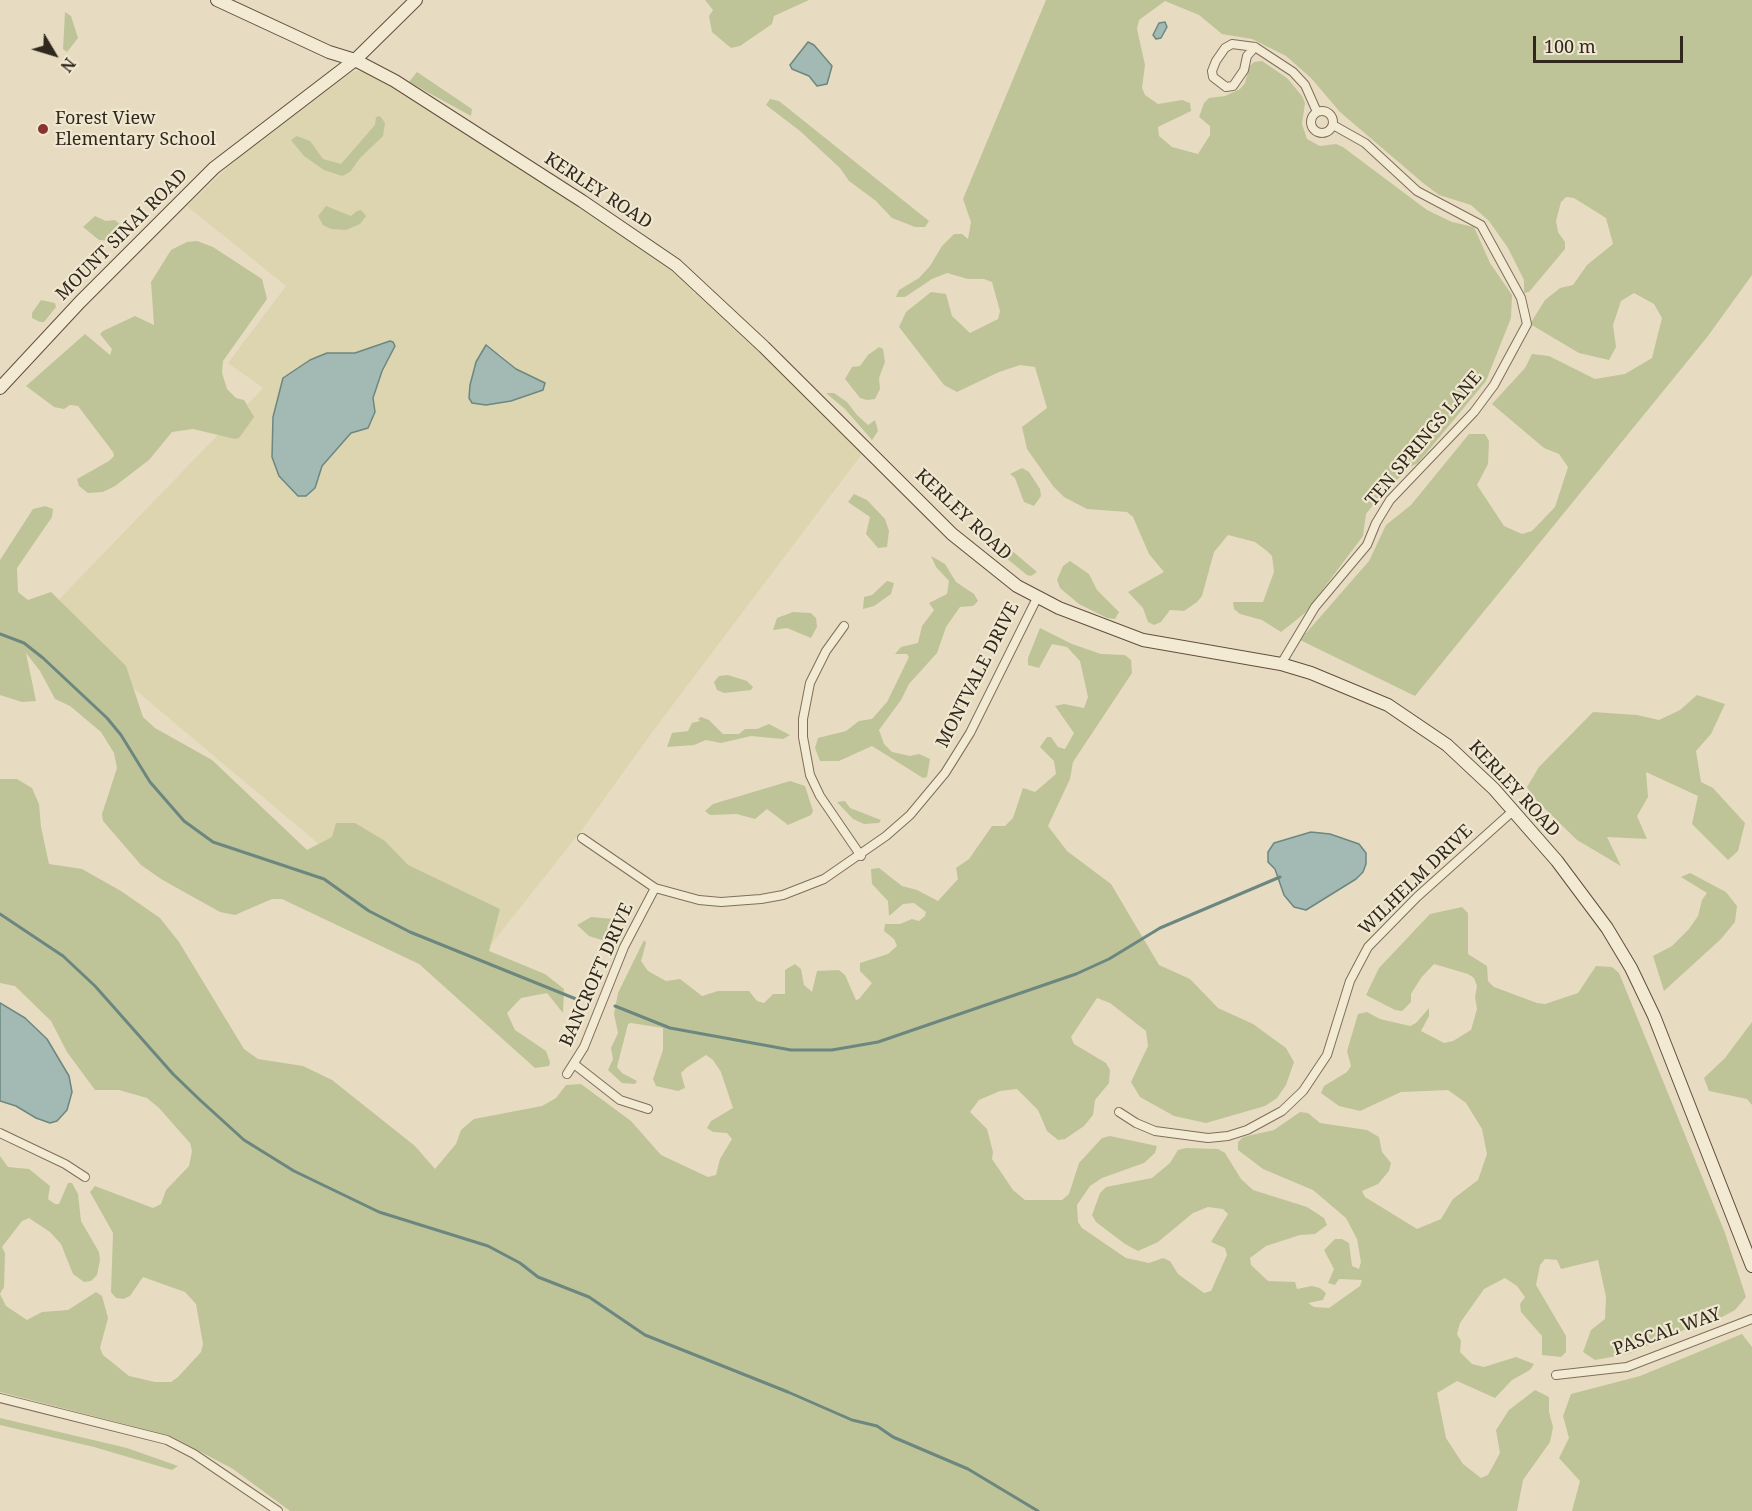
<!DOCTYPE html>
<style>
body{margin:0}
#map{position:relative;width:1752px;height:1511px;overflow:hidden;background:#e7dcc1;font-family:"Noto Serif",serif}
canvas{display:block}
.north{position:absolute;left:24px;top:24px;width:60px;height:60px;-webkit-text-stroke:4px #f0e7d0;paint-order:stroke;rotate:128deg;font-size:16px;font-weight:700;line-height:24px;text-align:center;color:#30271d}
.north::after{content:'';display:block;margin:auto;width:21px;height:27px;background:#30271d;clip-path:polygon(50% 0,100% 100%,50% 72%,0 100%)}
.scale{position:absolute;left:1533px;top:36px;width:150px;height:27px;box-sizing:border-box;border:3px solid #30271d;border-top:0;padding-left:8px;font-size:18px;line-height:21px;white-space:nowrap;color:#30271d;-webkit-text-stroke:4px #f0e7d0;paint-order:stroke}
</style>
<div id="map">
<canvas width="1752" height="1511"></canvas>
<div class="north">N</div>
<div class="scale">100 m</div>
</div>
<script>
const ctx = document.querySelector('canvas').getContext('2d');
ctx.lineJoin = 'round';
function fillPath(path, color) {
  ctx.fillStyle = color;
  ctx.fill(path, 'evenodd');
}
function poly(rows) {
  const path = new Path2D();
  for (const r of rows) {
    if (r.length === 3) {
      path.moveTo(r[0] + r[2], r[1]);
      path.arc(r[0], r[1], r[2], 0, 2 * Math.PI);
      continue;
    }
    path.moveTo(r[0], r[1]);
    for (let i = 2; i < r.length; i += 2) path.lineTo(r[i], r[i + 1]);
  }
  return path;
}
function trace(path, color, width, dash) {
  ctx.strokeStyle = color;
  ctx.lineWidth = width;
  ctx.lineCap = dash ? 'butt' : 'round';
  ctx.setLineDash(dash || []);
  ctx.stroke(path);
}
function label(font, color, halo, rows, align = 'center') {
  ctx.font = font + ' "Noto Serif",serif';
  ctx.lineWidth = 4.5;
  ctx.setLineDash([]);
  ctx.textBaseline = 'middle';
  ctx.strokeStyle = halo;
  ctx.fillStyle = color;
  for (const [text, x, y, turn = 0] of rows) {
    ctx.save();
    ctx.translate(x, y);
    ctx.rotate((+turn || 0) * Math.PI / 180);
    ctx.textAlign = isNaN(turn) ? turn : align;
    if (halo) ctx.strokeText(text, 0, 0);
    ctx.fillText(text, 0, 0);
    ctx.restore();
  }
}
fillPath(poly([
 [356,71,363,71,385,80,604,222,672,271,694,288,693,294,699,292,862,454,656,727,581,831,470,971,45,614,263,388,228,363,286,286,187,206,246,150,350,73],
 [395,346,382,371,373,399,375,412,368,427,351,433,333,451,322,466,314,488,273,417,283,378,327,353,355,353],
 [499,353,516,369,545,383,543,390,511,401,486,405]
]), '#dcd5b0');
fillPath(poly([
 [705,0,809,0,774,16,772,24,740,46,731,48,712,32,709,16,713,10],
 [1046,0,1752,0,1752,275,1708,336,1415,696,1300,640,1369,561,1386,525,1411,505,1469,434,1485,434,1489,441,1488,464,1477,485,1504,526,1522,534,1532,531,1555,507,1568,467,1559,454,1544,448,1492,404,1525,368,1532,354,1549,356,1595,379,1625,374,1652,358,1662,318,1654,304,1634,293,1621,301,1613,325,1616,347,1609,360,1579,353,1530,324,1545,300,1560,288,1573,285,1587,265,1613,244,1606,218,1574,198,1566,197,1561,202,1556,221,1558,232,1565,242,1565,249,1529,292,1524,293,1524,280,1508,248,1489,221,1471,205,1439,195,1423,183,1340,112,1311,78,1286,56,1252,39,1222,34,1199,15,1165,1,1139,20,1137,29,1145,65,1142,88,1145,95,1158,104,1182,100,1190,103,1191,111,1158,127,1159,136,1172,147,1198,154,1210,135,1210,126,1199,117,1204,103,1209,98,1225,96,1240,89,1245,83,1249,67,1254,62,1262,61,1287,78,1302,96,1305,103,1302,124,1307,139,1320,146,1336,144,1343,147,1427,210,1452,222,1474,227,1490,263,1512,295,1511,318,1486,381,1418,463,1410,467,1377,500,1366,514,1363,536,1305,613,1281,632,1262,620,1240,614,1234,609,1233,602,1263,602,1274,572,1272,556,1267,551,1255,542,1228,535,1214,552,1202,596,1197,602,1184,611,1170,610,1161,622,1154,625,1148,622,1143,608,1128,592,1164,572,1149,554,1133,517,1127,512,1087,509,1064,497,1053,486,1027,449,1022,427,1047,408,1035,367,1020,365,999,372,957,392,944,385,899,327,906,312,931,292,946,294,952,316,970,333,998,319,1000,311,992,282,984,279,968,279,947,273,932,279,905,297,896,297,899,290,919,278,930,266,942,246,954,234,962,234,968,239,971,222,963,199],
 [65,12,71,16,78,38,67,52,63,49],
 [417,72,472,109,471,116,409,82],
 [770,99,779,101,929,221,925,227,915,227,892,218,876,201,849,181,840,168,800,131,766,105],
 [380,116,385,123,383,136,360,158,350,172,342,176,324,170,304,156,291,140,297,136,310,141,323,159,341,164,375,125,376,117],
 [326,206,351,216,357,211,361,210,366,216,360,224,346,230,331,229,323,225,318,216],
 [95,216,106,221,115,220,123,227,123,236,117,241,99,240,83,227],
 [197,241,213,247,262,279,267,299,223,361,222,373,227,389,236,398,244,400,254,417,239,438,235,439,193,429,172,432,149,460,115,486,103,492,88,493,79,486,77,479,109,461,114,456,113,452,78,406,70,405,64,409,54,407,26,386,85,334,110,355,112,349,100,334,103,331,135,316,154,325,151,282,171,250,187,242],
 [41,300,55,303,56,307,44,322,40,322,32,318,32,313],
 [879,347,883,349,885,362,879,378,880,389,875,399,867,400,860,398,845,379,852,367,860,366,868,355],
 [826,393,834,393,847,402,857,415,868,425,875,420,878,431,872,440,845,409],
 [1022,468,1029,472,1040,489,1041,496,1034,506,1024,502,1015,478,1010,474],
 [854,494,867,500,885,519,889,531,887,547,878,548,866,534,870,517,848,502],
 [45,506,53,509,52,517,17,568,18,592,28,600,51,592,126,666,143,717,155,728,212,760,307,850,332,837,336,823,355,823,385,841,408,865,500,909,489,951,545,974,564,989,563,1013,547,993,521,998,507,1013,515,1030,546,1051,550,1062,549,1066,535,1068,419,964,282,899,272,899,235,915,220,912,161,879,141,865,103,821,102,814,117,768,114,753,101,732,70,706,55,699,40,671,26,653,36,701,22,702,0,695,0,560,33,509],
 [1010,549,1037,572,1031,576,1027,575,1000,553,1002,550],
 [931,556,945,564,956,582,974,594,978,601,973,606,960,607,946,627,937,653,909,684,901,700,879,730,884,744,892,752,910,756,919,754,930,759,927,777,923,778,872,746,839,761,820,761,815,748,818,738,846,731,859,721,872,719,887,702,909,657,907,654,895,654,901,647,918,643,922,626,934,610,929,603,947,594,949,581,936,567],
 [1070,561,1089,574,1097,590,1119,612,1115,619,1107,618,1079,604,1060,588,1057,580,1063,566],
 [887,581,894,583,891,594,874,606,863,609,864,597,872,595],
 [793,612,811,613,816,618,817,627,811,638,787,628,773,630,777,618],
 [1040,628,1072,644,1101,654,1125,655,1131,660,1132,673,1073,762,1070,779,1048,826,1067,851,1111,884,1159,965,1190,979,1218,1008,1253,1024,1286,1048,1294,1062,1286,1085,1277,1098,1265,1106,1206,1123,1174,1116,1140,1097,1131,1082,1148,1046,1146,1031,1110,1003,1097,998,1071,1037,1074,1044,1106,1063,1110,1070,1109,1083,1095,1100,1093,1115,1084,1126,1065,1139,1058,1140,1047,1131,1038,1110,1017,1089,1000,1091,979,1100,970,1112,987,1129,993,1152,992,1159,1013,1190,1025,1200,1062,1200,1069,1194,1079,1163,1102,1138,1110,1136,1157,1146,1155,1153,1144,1163,1102,1178,1090,1186,1077,1205,1078,1222,1082,1228,1126,1258,1149,1263,1163,1258,1170,1261,1178,1274,1204,1293,1211,1291,1227,1255,1225,1248,1211,1242,1228,1214,1223,1209,1208,1207,1193,1213,1158,1242,1138,1251,1125,1244,1096,1222,1092,1215,1100,1193,1106,1187,1152,1178,1170,1163,1178,1150,1186,1148,1218,1149,1225,1153,1241,1179,1253,1190,1307,1207,1324,1218,1327,1225,1315,1234,1300,1235,1266,1246,1250,1258,1251,1265,1268,1281,1295,1282,1297,1289,1312,1286,1320,1288,1326,1293,1323,1300,1308,1303,1314,1307,1329,1308,1360,1286,1362,1280,1339,1279,1335,1285,1328,1283,1334,1269,1324,1250,1335,1239,1342,1239,1349,1243,1352,1266,1359,1269,1361,1262,1357,1239,1346,1218,1313,1190,1263,1169,1238,1150,1238,1142,1243,1137,1274,1130,1300,1112,1308,1113,1320,1123,1367,1130,1379,1137,1382,1152,1391,1163,1389,1171,1378,1184,1362,1191,1365,1197,1417,1229,1441,1219,1453,1199,1478,1180,1487,1154,1482,1129,1466,1103,1448,1090,1401,1092,1360,1111,1339,1106,1321,1093,1324,1086,1347,1072,1351,1066,1347,1051,1358,1014,1367,1012,1380,1019,1410,1026,1416,1023,1429,1008,1429,1016,1421,1031,1444,1043,1453,1041,1471,1030,1477,1009,1475,997,1477,986,1474,978,1468,974,1434,964,1421,978,1411,994,1411,1002,1402,1011,1395,1010,1366,995,1379,968,1430,914,1462,907,1468,913,1468,954,1487,966,1488,981,1494,987,1537,1003,1545,1004,1578,993,1596,966,1612,967,1619,973,1725,1233,1746,1297,1735,1310,1722,1317,1698,1324,1628,1354,1595,1360,1583,1352,1591,1330,1605,1319,1606,1297,1598,1260,1561,1269,1557,1260,1545,1259,1540,1265,1536,1285,1566,1336,1566,1352,1561,1357,1542,1355,1542,1336,1521,1312,1520,1304,1525,1297,1517,1286,1505,1278,1484,1289,1460,1323,1457,1334,1461,1341,1460,1352,1472,1364,1484,1367,1516,1357,1534,1364,1530,1370,1512,1380,1495,1398,1457,1381,1437,1393,1446,1438,1463,1464,1481,1478,1488,1475,1500,1453,1496,1430,1509,1410,1535,1390,1549,1397,1549,1412,1553,1427,1550,1442,1523,1480,1517,1511,290,1511,233,1469,171,1436,0,1392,0,1156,8,1167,29,1169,50,1186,48,1199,55,1204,59,1204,68,1183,72,1183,78,1194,81,1221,99,1252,100,1260,97,1275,91,1281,84,1282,73,1274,61,1244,50,1232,29,1218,22,1221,2,1247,5,1253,4,1287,0,1294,6,1306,27,1320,42,1312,68,1310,96,1292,102,1296,108,1318,100,1348,103,1355,129,1376,155,1382,171,1382,178,1377,201,1352,203,1344,196,1304,185,1292,143,1277,130,1296,123,1299,116,1298,111,1292,113,1233,90,1192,95,1186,153,1208,161,1204,166,1190,189,1166,192,1151,190,1143,159,1108,147,1098,119,1090,95,1090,67,1052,51,1021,15,986,0,983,0,779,17,779,32,788,39,804,41,827,49,864,82,869,121,891,160,918,179,942,244,1049,258,1059,303,1066,332,1080,415,1146,435,1169,456,1144,461,1130,474,1119,542,1106,556,1098,566,1085,581,1084,631,1121,661,1155,708,1177,716,1175,720,1159,732,1139,727,1133,713,1132,707,1128,711,1121,733,1108,721,1072,713,1060,706,1055,686,1068,681,1073,685,1088,678,1091,656,1086,653,1079,663,1050,663,1028,631,1023,628,1024,617,1067,622,1073,637,1081,635,1084,622,1083,608,1070,613,1059,611,1048,618,1033,614,1014,618,993,644,940,646,943,641,961,648,971,666,981,680,979,702,996,718,991,749,991,757,1001,764,1003,773,994,785,994,785,970,795,964,801,969,804,985,812,992,817,971,839,970,845,975,856,1000,859,999,872,983,860,971,860,963,888,954,897,946,894,939,884,931,885,924,900,924,912,919,919,921,925,916,926,912,914,903,903,904,889,916,888,901,872,884,871,869,879,868,902,886,917,890,938,901,958,879,956,868,969,859,992,826,1005,826,1013,818,1023,788,1035,792,1056,774,1054,761,1040,747,1047,737,1051,737,1058,747,1065,749,1074,733,1055,706,1064,704,1084,708,1088,697,1080,661,1067,647,1052,644,1039,668,1028,665,1028,658],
 [728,675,747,681,753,687,751,690,724,693,717,690,714,682,719,676],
 [1697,695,1725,704,1711,734,1696,751,1701,782,1713,788,1745,823,1738,851,1728,860,1692,824,1698,796,1646,772,1648,797,1637,816,1647,839,1607,837,1621,866,1577,840,1533,797,1527,787,1539,767,1593,712,1637,715,1659,720,1680,710],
 [701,717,709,720,723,734,739,734,745,729,757,729,769,724,790,735,783,739,751,736,721,743,706,740,694,745,667,747,672,733,688,731,692,723,700,721,698,719],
 [790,781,805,786,813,811,811,815,788,825,767,809,755,819,737,814,710,815,705,811,713,804],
 [845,801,850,808,881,820,879,823,864,824,853,819,837,802],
 [1690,873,1726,892,1737,906,1735,922,1721,939,1664,991,1653,956,1672,946,1689,929,1698,916,1702,900,1707,893,1681,877],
 [591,917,614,919,605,941,589,936,577,925],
 [1752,1022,1752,1105,1747,1099,1709,1091,1704,1078,1725,1058],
 [1742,1334,1752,1347,1752,1511,1572,1511,1580,1481,1559,1458,1569,1438,1563,1416,1571,1394,1640,1376],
 [0,1418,127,1448,178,1466,172,1470,94,1447,0,1425]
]), '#bec497');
const water = poly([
 [1165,22,1167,27,1161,38,1156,39,1153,35,1159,23,1165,22],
 [808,42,814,45,832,66,827,84,817,86,809,76,792,69,790,65,808,42],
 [390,341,393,342,395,346,382,371,373,398,375,412,368,428,351,433,322,466,315,488,306,496,298,496,279,476,272,457,273,417,283,378,310,360,327,353,355,353,390,341],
 [486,345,516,369,545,383,543,390,511,401,486,405,472,403,469,398,470,385,476,362,486,345],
 [1311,832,1330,834,1359,844,1366,853,1366,864,1363,872,1356,879,1306,910,1294,907,1284,895,1275,869,1268,862,1268,852,1274,843,1311,832],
 [0,1003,25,1018,47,1039,69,1076,72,1092,67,1110,57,1121,50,1123,36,1118,16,1106,0,1101,0,1003]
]);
fillPath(water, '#a3bab4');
trace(water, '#6c8780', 1.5);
trace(poly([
 [0,634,24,643,43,658,107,718,121,735,150,782,184,821,213,842,324,879,369,911,410,932,576,999],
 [0,914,63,956,95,986,173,1074,200,1100,244,1140,294,1171,379,1212,488,1246,520,1263,538,1277,589,1297,645,1335,788,1392,852,1420,877,1426,893,1437,968,1469,1038,1511],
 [615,1006,670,1028,791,1050,832,1050,878,1042,1076,974,1109,959,1160,928,1280,877]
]), '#6c8780', 3);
const street = poly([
 [1255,47,1247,56,1244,70,1233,86,1226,87,1213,77,1212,71,1216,61,1225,48,1232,44,1255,47,1293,72,1305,85,1317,112],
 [1322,122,11],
 [844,626,826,651,810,683,803,719,803,737,810,775,820,796,861,856],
 [1281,664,1315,607,1367,545,1376,523,1390,500,1474,412,1494,385,1527,324,1521,298,1481,225,1417,191,1365,143,1333,125],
 [582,838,655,888,699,900,721,902,761,899,783,895,824,879,886,836,910,815,945,773,970,733,1037,598],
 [574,1064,620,1100,648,1109],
 [567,1074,584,1047,624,947,655,888],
 [1119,1112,1136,1123,1155,1131,1208,1138,1228,1136,1247,1130,1282,1111,1303,1091,1327,1055,1350,981,1368,947,1417,897,1514,810],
 [0,1133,65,1164,85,1177],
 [1556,1375,1627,1367,1752,1319],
 [0,1398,167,1440,194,1454,278,1511]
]);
const secondary = poly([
 [217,0,329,52,355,60,395,81,582,201,676,265,764,347,952,534,1017,586,1059,608,1143,640,1281,664,1311,673,1388,705,1447,745,1494,789,1557,861,1607,928,1631,968,1654,1016,1752,1266],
 [0,388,80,302,214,168,355,60,416,0]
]);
trace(street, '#7f6e5b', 10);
trace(secondary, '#604f3e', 14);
trace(street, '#f3ead3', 8);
trace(secondary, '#f3ead3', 12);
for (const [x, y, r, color] of [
 [43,129,6,"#863333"]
]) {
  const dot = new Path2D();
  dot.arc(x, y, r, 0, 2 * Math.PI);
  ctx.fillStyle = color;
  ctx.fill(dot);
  trace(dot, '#f0e7d0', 2);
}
label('18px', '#30271d', '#f0e7d0', [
 ["Forest View",55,119],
 ["Elementary School",55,140]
], 'left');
label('18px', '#30271d', '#f0e7d0', [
 ["KERLEY ROAD",598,191,33],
 ["MOUNT SINAI ROAD",122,235,-45],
 ["TEN SPRINGS LANE",1424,439,-50],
 ["KERLEY ROAD",963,515,43],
 ["MONTVALE DRIVE",978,675,-63],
 ["KERLEY ROAD",1514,789,47],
 ["WILHELM DRIVE",1416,880,-44],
 ["BANCROFT DRIVE",597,975,-66],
 ["PASCAL WAY",1667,1332,-19]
]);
</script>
